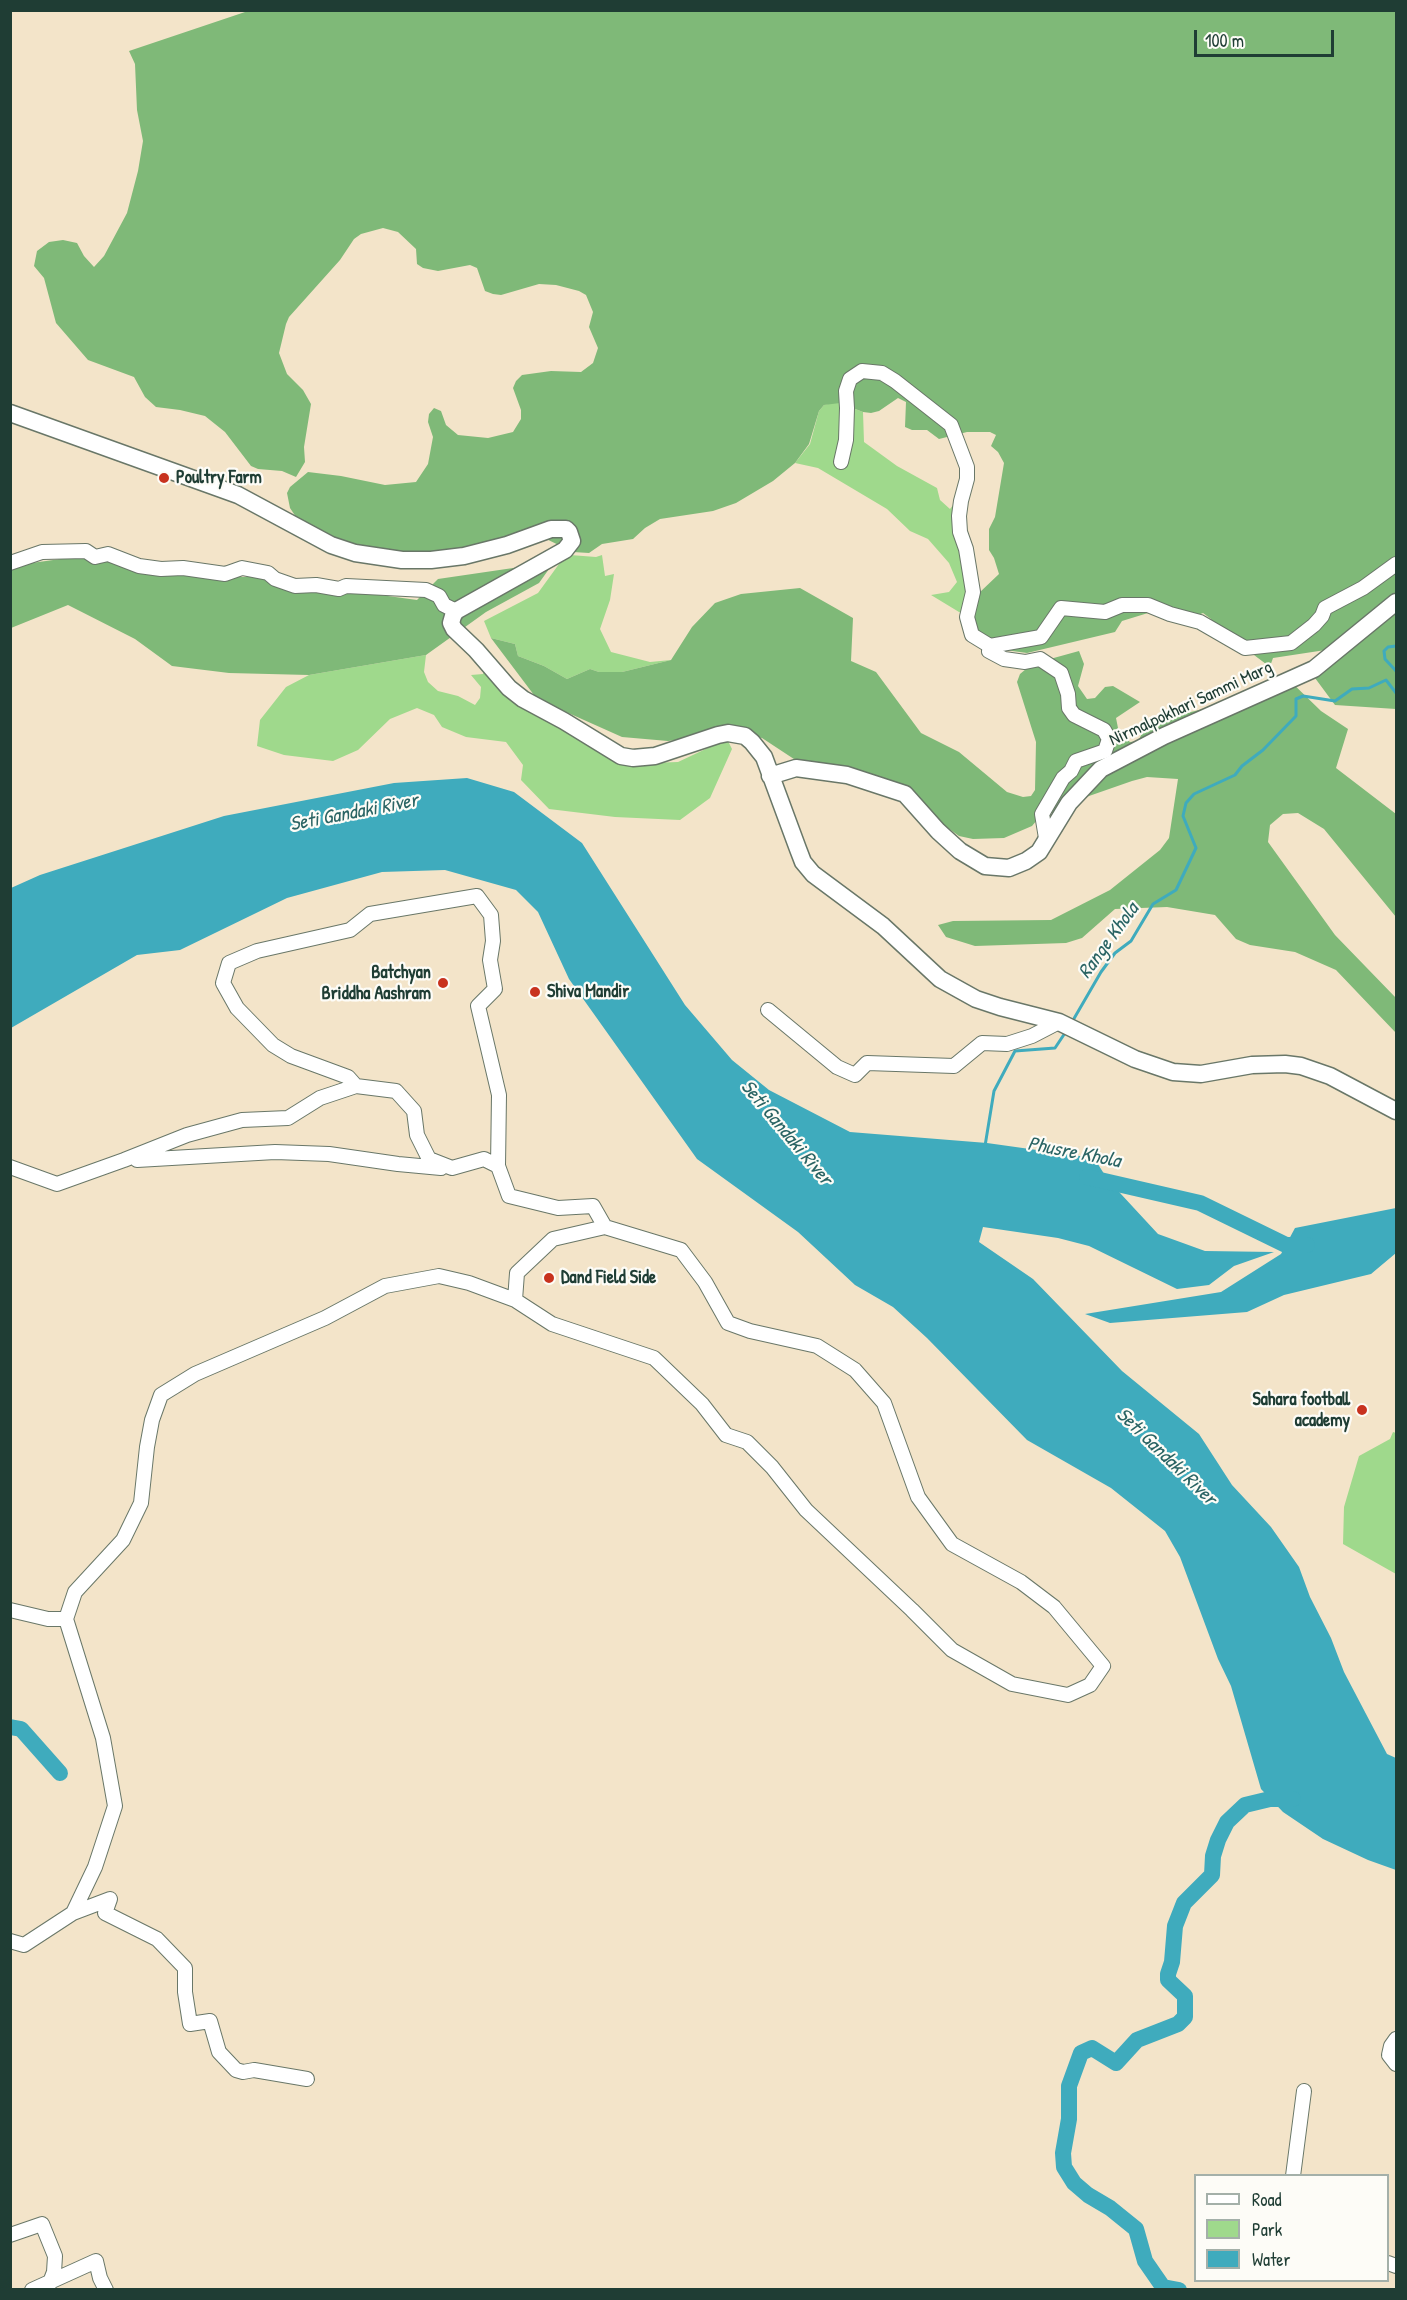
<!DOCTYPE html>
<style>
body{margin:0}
#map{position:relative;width:1407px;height:2300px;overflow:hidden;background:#f3e4c9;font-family:"Patrick Hand",sans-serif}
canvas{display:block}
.frame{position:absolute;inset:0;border:12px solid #1f3d34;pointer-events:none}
.legend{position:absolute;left:1194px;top:2174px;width:195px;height:108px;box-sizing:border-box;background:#fdfcf7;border:2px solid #a4b0a9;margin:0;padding:8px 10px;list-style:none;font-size:18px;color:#1f3d34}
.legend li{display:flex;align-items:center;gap:12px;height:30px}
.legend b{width:30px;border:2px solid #a4b0a9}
.scale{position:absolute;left:1194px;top:30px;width:140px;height:27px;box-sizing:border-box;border:3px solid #1f3d34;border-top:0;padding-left:8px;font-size:18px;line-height:21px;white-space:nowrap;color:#1f3d34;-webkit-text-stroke:4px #fdfcf7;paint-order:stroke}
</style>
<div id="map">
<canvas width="1407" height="2300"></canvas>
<div class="frame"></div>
<ul class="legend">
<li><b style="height:8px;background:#fff"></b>Road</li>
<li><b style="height:16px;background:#9fd98c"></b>Park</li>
<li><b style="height:16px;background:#3fabbd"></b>Water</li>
</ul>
<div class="scale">100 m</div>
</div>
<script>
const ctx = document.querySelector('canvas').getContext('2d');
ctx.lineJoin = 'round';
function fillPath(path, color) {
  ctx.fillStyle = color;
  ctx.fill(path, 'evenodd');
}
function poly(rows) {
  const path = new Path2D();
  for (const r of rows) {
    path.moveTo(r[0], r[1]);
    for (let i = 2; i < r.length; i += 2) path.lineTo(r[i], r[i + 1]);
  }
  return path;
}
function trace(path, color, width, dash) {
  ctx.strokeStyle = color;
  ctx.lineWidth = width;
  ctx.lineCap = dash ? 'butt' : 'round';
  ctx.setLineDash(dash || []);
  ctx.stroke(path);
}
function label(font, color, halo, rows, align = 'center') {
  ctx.font = font + ' "Patrick Hand",sans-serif';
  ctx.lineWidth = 4.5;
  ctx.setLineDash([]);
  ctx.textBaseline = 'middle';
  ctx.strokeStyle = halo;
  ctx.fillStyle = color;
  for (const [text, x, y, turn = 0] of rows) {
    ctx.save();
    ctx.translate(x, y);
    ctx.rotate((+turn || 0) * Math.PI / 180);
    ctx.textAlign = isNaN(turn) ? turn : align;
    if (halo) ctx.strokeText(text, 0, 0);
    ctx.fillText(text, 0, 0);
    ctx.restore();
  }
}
fillPath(poly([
 [832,403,840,403,863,412,864,442,897,466,937,488,940,500,950,509,958,499,968,576,965,614,959,612,931,595,949,592,957,582,949,563,928,539,910,531,887,509,818,468,795,463,810,444,819,411,824,405],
 [570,555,596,557,602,555,605,576,614,574,610,600,600,629,611,652,650,662,671,660,622,672,599,672,590,669,567,679,544,666,518,656,515,644,491,638,484,621,538,593,559,564],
 [426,655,424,672,428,682,438,691,458,696,475,705,480,698,481,687,471,675,483,674,486,663,621,764,678,762,727,739,732,749,710,798,680,820,615,817,549,809,521,780,523,765,506,742,466,737,442,727,434,715,417,708,390,719,358,750,333,761,284,755,257,746,260,720,286,687,309,675],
 [1393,1432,1396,1433,1396,1574,1343,1544,1344,1507,1359,1456,1390,1439]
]), '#9fd98c');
fillPath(poly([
 [248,11,1396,11,1396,709,1335,705,1315,678,1327,665,1332,649,1273,658,1268,672,1266,664,1254,655,1247,645,1214,634,1211,619,1203,613,1181,622,1148,613,1122,621,1115,632,1027,653,1005,650,986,640,980,635,973,622,979,593,999,574,994,558,989,550,989,529,995,517,1004,463,998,452,991,446,996,435,990,432,967,432,939,439,927,430,912,430,905,427,906,402,898,398,879,411,871,413,863,412,840,403,824,405,819,411,809,444,795,463,773,481,736,503,713,511,660,519,645,528,633,539,602,544,589,553,573,552,534,533,490,546,417,556,344,546,298,520,290,508,287,493,290,487,308,472,341,476,385,485,416,482,428,464,433,437,428,422,429,414,434,408,441,411,446,425,458,435,488,438,513,432,521,419,521,410,513,388,516,381,522,375,551,371,581,372,593,363,598,348,589,327,593,312,586,295,579,291,556,285,539,284,501,295,493,294,485,291,477,268,470,265,438,271,423,268,417,264,416,249,398,232,383,228,361,234,354,239,340,260,289,317,286,324,279,353,287,374,303,390,311,404,304,447,305,462,296,477,282,471,258,469,251,466,225,432,205,416,180,410,156,407,145,397,134,377,88,360,56,323,44,278,34,266,37,251,49,242,63,240,77,243,84,256,94,267,104,256,127,213,138,171,143,141,137,110,135,64,129,51],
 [82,556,195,577,250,577,417,600,438,579,554,562,539,583,486,612,426,655,309,675,229,673,172,666,135,639,68,605,11,628,10,566],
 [800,588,853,618,851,661,876,672,921,733,959,752,1007,792,1023,797,1031,796,1035,790,1036,742,1017,682,1020,674,1032,664,1079,651,1084,664,1078,686,1087,699,1095,698,1105,687,1113,686,1140,702,1116,718,1119,733,1130,742,1138,741,1145,728,1152,722,1234,701,1277,676,1285,676,1321,711,1348,729,1336,768,1396,814,1396,917,1324,829,1298,813,1283,814,1270,825,1268,842,1335,935,1396,998,1396,1033,1336,970,1295,952,1250,945,1236,939,1215,915,1167,907,1115,909,1082,938,1066,943,975,946,946,937,938,925,953,921,1051,920,1110,890,1160,850,1169,838,1178,779,1147,777,1132,781,1069,803,1058,812,1042,814,1032,826,1004,838,973,839,959,836,879,778,800,763,762,738,731,733,668,741,622,737,537,699,491,638,515,644,518,656,544,666,567,679,590,669,599,672,622,672,671,660,692,627,715,603,741,594]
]), '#7fb978');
fillPath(poly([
 [467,778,514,792,582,843,685,1005,732,1060,769,1090,850,1132,987,1143,1094,1158,1108,1180,1158,1234,1205,1251,1274,1252,1234,1266,1209,1285,1177,1289,1089,1246,1058,1238,983,1227,979,1242,1033,1279,1122,1371,1199,1434,1232,1485,1271,1527,1299,1567,1310,1597,1331,1638,1344,1672,1387,1754,1396,1758,1396,1870,1368,1860,1323,1839,1283,1812,1261,1789,1231,1686,1218,1659,1180,1557,1165,1531,1111,1488,1027,1440,927,1338,893,1307,855,1285,798,1232,697,1159,569,979,538,912,516,890,445,870,382,872,287,898,180,950,137,955,11,1028,11,888,40,875,224,816,394,783],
 [1396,1208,1396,1253,1371,1274,1284,1295,1247,1312,1110,1323,1085,1314,1221,1292,1281,1254,1295,1228]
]), '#3fabbd');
trace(poly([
 [1396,646,1388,647,1384,651,1385,659,1396,671],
 [1072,1022,1101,972,1115,953,1131,941,1153,904,1176,890,1196,848,1183,816,1186,803,1194,794,1235,775,1242,766,1263,750,1296,716,1296,699,1303,696,1335,701,1352,689,1369,688,1386,680,1396,693],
 [985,1146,994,1091,1015,1051,1055,1048,1065,1033]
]), '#3fabbd', 3);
trace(poly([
 [1087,1177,1200,1203,1286,1245,1307,1245],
 [10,1727,21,1729,60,1773],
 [1179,2290,1163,2287,1145,2261,1136,2229,1110,2208,1088,2195,1074,2183,1064,2167,1063,2153,1069,2119,1069,2086,1081,2053,1092,2048,1116,2063,1137,2040,1178,2024,1185,2017,1185,1996,1168,1980,1168,1974,1172,1962,1175,1926,1184,1903,1212,1875,1213,1856,1218,1840,1227,1822,1245,1805,1270,1799,1293,1799]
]), '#3fabbd', 16);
const minor = poly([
 [841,462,846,440,847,408,846,391,850,379,862,371,882,373,895,381,951,425,967,467,967,479,961,501,959,516,960,532,966,549,973,592,967,617,972,635,990,646,989,651,1004,659,1025,662,1040,659,1061,673,1068,694,1069,708,1074,715,1104,730,1109,739,1105,751,1076,761,1071,771,1063,778,1042,814,1046,838],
 [10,563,42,552,86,551,95,557,108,554,139,566,161,569,183,568,225,574,242,568,268,573,275,579,295,586,316,585,339,589,346,586,426,590,439,596,444,605,456,611],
 [990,646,1041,637,1061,608,1105,612,1122,605,1148,605,1170,614,1200,622,1245,648,1291,643,1314,625,1322,616,1325,608,1363,588,1396,564],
 [768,1010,837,1067,855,1075,867,1063,954,1066,982,1043,1007,1044,1032,1036,1059,1022],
 [356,1086,348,1077,291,1056,273,1045,237,1008,223,983,229,963,257,951,350,930,370,914,477,896,491,915,493,941,490,960,495,989,478,1006,499,1095,498,1166,509,1196,558,1208,593,1206,605,1227],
 [137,1160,275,1152,329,1154,398,1164,441,1168],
 [10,1167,57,1184,124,1160,187,1135,242,1120,288,1118,320,1098,356,1086,396,1091,414,1111,417,1135,429,1159,452,1168,484,1159,498,1166],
 [10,1610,48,1619,66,1619],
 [73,1913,110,1899,105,1913,157,1939,185,1968,185,1992,190,2024,210,2021,219,2052,236,2070,243,2072,254,2070,307,2079],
 [10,1941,24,1945,73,1913,95,1867,115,1806,103,1738,66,1619,75,1592,123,1540,141,1503,147,1447,152,1420,161,1395,195,1374,325,1318,385,1286,439,1276,469,1283,515,1300,552,1324,654,1358,702,1404,726,1435,747,1442,772,1467,806,1510,912,1610,952,1650,1012,1684,1068,1695,1090,1685,1103,1666,1054,1607,1021,1582,952,1544,918,1497,884,1403,855,1370,817,1346,750,1331,728,1323,705,1282,681,1250,605,1227,553,1239,517,1273,515,1300],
 [1396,2039,1391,2046,1389,2055,1396,2064],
 [1293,2176,1304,2091],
 [10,2235,42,2224,55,2256,54,2272,47,2290],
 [1388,2263,1396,2266],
 [32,2290,96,2261,100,2278,106,2290]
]);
const major = poly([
 [10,413,238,495,331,545,355,553,402,560,431,560,464,556,507,545,551,529,566,529,569,532,572,541,565,550,456,611,453,616,451,623,454,629,476,650,509,688,523,699,564,721,621,756,633,758,655,756,718,735,728,733,745,736,752,742,764,757,798,849,803,862,813,874,883,926,940,979,976,999,1000,1007,1059,1022,1135,1059,1173,1072,1201,1074,1252,1065,1285,1064,1301,1066,1330,1076,1396,1111],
 [770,776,796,768,847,775,905,794,938,831,960,851,985,866,1009,868,1026,861,1039,852,1069,803,1101,769,1164,736,1314,669,1396,602]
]);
trace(minor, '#697768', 16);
trace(major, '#697768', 19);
trace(minor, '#fff', 14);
trace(major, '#fff', 16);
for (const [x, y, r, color] of [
 [164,478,6,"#c8321e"],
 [443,983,6,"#c8321e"],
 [535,992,6,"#c8321e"],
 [549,1278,6,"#c8321e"],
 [1362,1410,6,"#c8321e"]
]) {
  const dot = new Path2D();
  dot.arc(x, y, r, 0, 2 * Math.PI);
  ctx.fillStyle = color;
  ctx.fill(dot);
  trace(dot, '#fdfcf7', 2);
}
label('bold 18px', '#1f3d34', '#fdfcf7', [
 ["Poultry Farm",176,478],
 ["Batchyan",431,973,"right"],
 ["Briddha Aashram",431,994,"right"],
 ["Shiva Mandir",547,992],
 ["Dand Field Side",561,1278],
 ["Sahara football",1350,1400,"right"],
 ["academy",1350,1421,"right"]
], 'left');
label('18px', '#1f3d34', '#fdfcf7', [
 ["Nirmalpokhari Sammi Marg",1191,704,-25]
]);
label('italic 20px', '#2a6464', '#fdfcf7', [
 ["Seti Gandaki River",354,813,-11],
 ["Range Khola",1109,941,-54],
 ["Seti Gandaki River",786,1133,50],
 ["Phusre Khola",1074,1153,11],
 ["Seti Gandaki River",1166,1457,44]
]);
</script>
